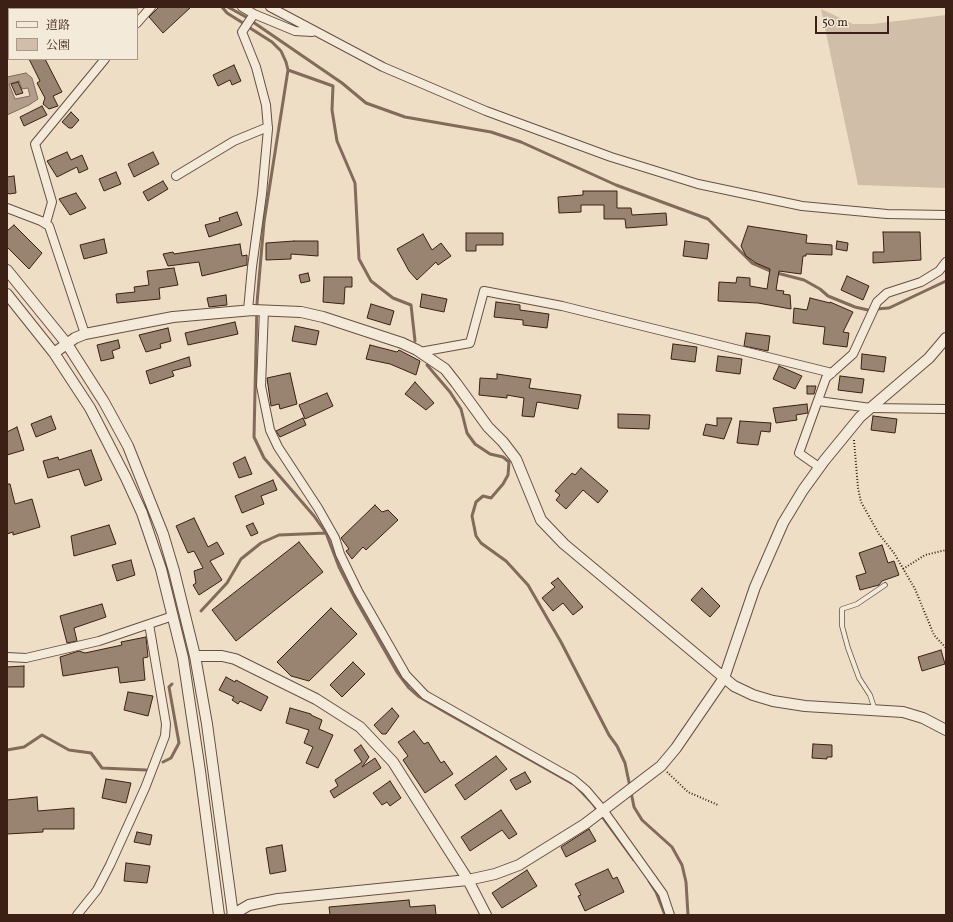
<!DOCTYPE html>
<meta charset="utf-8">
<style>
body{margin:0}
#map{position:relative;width:953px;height:922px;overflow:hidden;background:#eedec6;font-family:Vollkorn,"Noto Serif JP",serif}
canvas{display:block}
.frame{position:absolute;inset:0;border:8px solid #3c2015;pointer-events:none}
.legend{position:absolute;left:8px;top:8px;width:130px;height:52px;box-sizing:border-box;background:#f4eada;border:1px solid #aa998b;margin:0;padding:5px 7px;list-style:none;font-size:12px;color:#3c2015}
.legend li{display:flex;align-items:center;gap:8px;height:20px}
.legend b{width:20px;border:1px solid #aa998b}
.scale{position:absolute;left:815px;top:16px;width:74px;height:18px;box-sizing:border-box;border:2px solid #3c2015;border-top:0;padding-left:5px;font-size:12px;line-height:14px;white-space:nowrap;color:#3c2015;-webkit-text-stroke:3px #f4eada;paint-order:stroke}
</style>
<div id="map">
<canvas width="953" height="922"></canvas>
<div class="frame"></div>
<ul class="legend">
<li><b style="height:5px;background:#f4eada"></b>道路</li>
<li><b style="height:11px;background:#d0bea8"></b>公園</li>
</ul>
<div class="scale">50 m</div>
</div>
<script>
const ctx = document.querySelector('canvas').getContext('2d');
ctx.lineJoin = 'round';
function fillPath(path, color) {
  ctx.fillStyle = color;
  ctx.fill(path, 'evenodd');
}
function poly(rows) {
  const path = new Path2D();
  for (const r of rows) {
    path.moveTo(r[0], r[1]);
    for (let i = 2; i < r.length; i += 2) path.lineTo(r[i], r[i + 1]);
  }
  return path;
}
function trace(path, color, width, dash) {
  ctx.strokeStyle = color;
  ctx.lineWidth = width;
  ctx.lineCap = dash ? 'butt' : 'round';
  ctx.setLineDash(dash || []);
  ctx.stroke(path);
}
fillPath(poly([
 [821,9,853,24,873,24,946,15,946,188,858,185]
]), '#d0bea8');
const water = poly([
 [26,73,32,78,38,99,29,105,7,115,7,77,26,73],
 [19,81,22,89,28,88,30,96,15,99,9,84,19,81]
]);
fillPath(water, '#b19d8a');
trace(water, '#826b5b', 1);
trace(poly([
 [222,7,227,13,243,23],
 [228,7,246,17],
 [253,22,342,83,366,103,405,117,491,132,521,142,616,185,708,219,752,263,773,272,804,280,820,289,828,296,855,307,868,310],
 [250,28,272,42,281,51,286,62,288,70,264,222,257,303,254,437,264,458,314,516,326,533,339,567,357,602,397,672,409,688,418,696,445,712,575,785,593,804,634,860],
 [288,70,333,86,332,110,337,141,355,183,359,259,371,281,393,298,411,305,415,341],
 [876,309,889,308,946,281],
 [427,365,450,392,461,409,467,433,475,444,490,454,503,457,509,462,508,475,503,484,491,498,483,496,476,502,472,516,476,536,481,543,506,561,528,585,561,642,609,735,617,746,625,763,630,787],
 [201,611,227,583,241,559,261,543,279,535,326,533],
 [7,750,24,747,42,735,69,750,91,753,102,768,146,770],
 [163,762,171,758,179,743,169,687,172,684],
 [631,792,634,807,642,820,672,847,682,865,686,882,688,915],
 [649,881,656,892,665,915]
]), '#826b5b', 3);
const building = poly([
 [159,7,191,7,163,33,149,17,159,7],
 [29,59,45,59,62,92,53,96,58,106,49,109,43,104,45,98,37,83,40,81,29,59],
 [234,65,241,81,232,85,230,80,218,86,213,75,234,65],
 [18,82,23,93,16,95,11,84,18,82],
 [42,106,47,115,24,126,20,117,42,106],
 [71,112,79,120,72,128,69,128,62,122,71,112],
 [67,152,71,160,82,155,88,169,79,173,77,167,57,177,47,161,67,152],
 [153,152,159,164,134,177,128,164,153,152],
 [116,172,121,184,104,191,99,179,116,172],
 [14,176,16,193,9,194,7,192,7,177,14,176],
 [163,181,168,189,148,201,143,192,163,181],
 [583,191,617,191,617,208,631,208,632,215,666,213,667,225,626,228,625,219,604,219,604,205,581,205,581,212,559,213,558,197,583,195,583,191],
 [76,193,86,208,70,215,59,199,76,193],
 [237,212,242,225,209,237,205,225,220,221,219,218,237,212],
 [14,225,42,253,29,269,7,247,7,231,14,225],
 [748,226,807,235,806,243,832,245,832,255,806,254,806,256,803,256,801,274,779,271,776,290,784,291,783,294,790,295,791,309,758,303,718,301,719,282,736,283,737,277,750,278,750,286,767,289,770,269,756,263,746,256,741,246,748,226],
 [883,232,920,232,921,260,873,263,873,252,884,252,883,232],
 [466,233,503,233,503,245,476,245,476,251,466,251,466,233],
 [423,234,432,250,441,243,451,256,438,265,436,262,417,280,409,271,397,249,423,234],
 [104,239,107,253,84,259,80,245,104,239],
 [294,241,318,241,318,256,291,254,291,259,266,260,266,243,294,241],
 [685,241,709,244,707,259,683,256,685,241],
 [837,241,848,243,847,251,836,249,837,241],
 [240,244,242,256,247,255,247,265,202,276,199,262,168,266,163,254,173,252,174,254,240,244],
 [174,268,178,285,159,288,160,299,117,303,116,294,135,292,134,287,149,285,147,271,174,268],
 [308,273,310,281,301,283,299,275,308,273],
 [847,276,869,286,863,300,841,290,847,276],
 [324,277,352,277,352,287,345,287,344,304,323,302,324,277],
 [422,294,447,299,444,312,420,307,422,294],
 [226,295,227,305,209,307,207,298,226,295],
 [810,298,830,303,830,302,853,312,843,332,849,333,847,347,823,344,825,327,793,323,794,308,807,310,810,298],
 [496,302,520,305,520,310,549,314,547,328,523,325,523,320,494,317,496,302],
 [371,304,394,311,390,325,367,318,371,304],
 [235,322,238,334,188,345,185,333,235,322],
 [295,326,319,331,316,345,292,341,295,326],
 [168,328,171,341,160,344,161,348,146,352,139,335,168,328],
 [746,333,770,336,768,351,744,346,746,333],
 [118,340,120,348,112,351,114,358,101,361,97,345,118,340],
 [673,344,697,347,695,362,671,359,673,344],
 [370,345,397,352,399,350,420,361,416,375,390,364,366,359,370,345],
 [862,354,886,357,884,372,861,369,862,354],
 [718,356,742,359,740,374,716,371,718,356],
 [189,357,191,366,172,371,174,376,150,384,146,371,189,357],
 [779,366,802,376,795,389,773,379,779,366],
 [290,373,297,404,280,409,279,404,271,406,267,378,290,373],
 [497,374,531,379,529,388,581,395,578,409,537,402,534,417,522,416,524,398,507,395,507,398,479,395,480,378,497,379,497,374],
 [840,376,864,379,862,393,838,390,840,376],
 [415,382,434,403,426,410,405,394,415,382],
 [807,386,816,386,814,394,807,394,807,386],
 [327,393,333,406,305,419,299,405,327,393],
 [807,404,808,413,796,415,797,420,776,423,773,408,807,404],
 [618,414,650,415,649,429,618,428,618,414],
 [51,416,56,429,36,437,31,424,51,416],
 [873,416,897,419,895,433,871,430,873,416],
 [303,418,306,425,280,437,276,431,303,418],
 [717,418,732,418,724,439,703,435,706,424,717,426,717,418],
 [740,421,771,423,770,432,761,431,758,445,737,443,740,421],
 [17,427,24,450,7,455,7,432,17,427],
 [91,450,102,480,85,486,79,469,48,478,43,461,58,457,59,460,91,450],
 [245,457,252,474,239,478,233,463,245,457],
 [581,468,608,491,598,503,583,490,566,509,556,500,560,495,555,491,572,473,575,475,581,468],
 [273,480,277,490,261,496,264,504,242,513,235,496,273,480],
 [7,484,10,484,15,504,32,499,40,527,13,535,13,532,7,534,7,484],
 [375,505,382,512,388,510,398,520,366,550,363,547,352,559,346,551,349,549,341,538,375,505],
 [194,518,208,547,217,542,224,554,210,561,222,580,199,595,193,585,196,583,194,571,203,568,194,551,188,553,176,526,194,518],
 [253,523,258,533,251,536,246,526,253,523],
 [109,525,116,544,74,556,71,536,109,525],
 [299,542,323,572,236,641,212,610,299,542],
 [882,545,888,563,894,561,899,575,882,581,879,585,860,590,856,576,866,573,859,553,882,545],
 [131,560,135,575,117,581,112,565,131,560],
 [558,578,583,607,573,615,563,603,553,611,542,598,555,587,551,583,558,578],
 [702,588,720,606,710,617,691,600,702,588],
 [102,604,106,617,74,628,77,641,67,643,60,616,102,604],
 [331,608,357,634,309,681,291,676,277,662,331,608],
 [146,637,148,657,143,658,145,680,120,683,118,667,63,676,60,657,79,651,85,653,122,645,121,642,146,637],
 [941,650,945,664,922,671,918,657,941,650],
 [353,662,365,674,342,697,330,685,353,662],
 [24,666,24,687,7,687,7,667,24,666],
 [226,677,235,682,236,680,268,697,261,711,240,701,238,704,232,700,234,697,219,690,226,677],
 [128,692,153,696,148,716,124,710,128,692],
 [290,708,311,714,311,715,322,720,319,729,333,735,318,768,306,763,313,747,304,743,309,730,286,723,290,708],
 [392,708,399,716,386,734,382,734,374,725,392,708],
 [414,731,424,744,428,742,441,763,444,761,453,774,425,793,403,760,408,756,398,742,414,731],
 [813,744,832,745,832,757,827,757,827,759,812,758,813,744],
 [361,745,369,757,362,767,375,758,381,768,334,798,330,791,338,786,335,780,362,762,354,750,361,745],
 [496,756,507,769,465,800,455,785,496,756],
 [525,772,531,782,516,790,510,780,525,772],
 [106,779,131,783,126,803,102,798,106,779],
 [390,781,401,798,390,806,387,802,382,805,373,793,390,781],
 [37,797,38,811,74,808,74,829,43,829,43,832,7,834,7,800,37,797],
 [501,810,517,834,509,839,502,830,470,851,461,837,501,810],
 [589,829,596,841,566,857,561,847,589,829],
 [137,832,152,835,150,845,134,842,137,832],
 [282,845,286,871,270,874,266,848,282,845],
 [126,863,150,866,147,883,124,881,126,863],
 [608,869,613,879,617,877,624,892,585,911,578,896,581,895,575,884,608,869],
 [527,870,537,886,502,908,492,893,527,870],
 [409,900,410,907,435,905,436,915,330,915,329,907,409,900]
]);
fillPath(building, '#998371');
trace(building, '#3c2015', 1);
const service = poly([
 [875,710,870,695,859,678,848,648,842,626,842,609,857,604,885,585]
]);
const minor = poly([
 [242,7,254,14],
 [270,7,383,67,486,111,611,157,698,184,802,206,887,214,946,215],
 [137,23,151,7],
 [176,176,234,141,268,127],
 [7,208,41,221,49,226,85,334],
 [46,223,52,202,35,144,105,59],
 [248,310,252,267,262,194,268,129,266,105,256,67,242,32,254,14,295,31,312,32],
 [264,310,261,386,270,430,278,447,318,508,335,538,340,554,358,591,406,675,425,695,573,779,586,790,603,810,663,894,670,915],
 [420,352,470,343,484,291,562,306,832,373],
 [818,401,871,408,946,409],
 [819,467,799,453,826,378,853,354,877,302,887,293,921,282,939,271,946,262],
 [7,657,26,658,99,641,149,624],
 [77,915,97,890,110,865,145,788,165,736,166,724,149,624,173,616]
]);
const tertiary = poly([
 [7,270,67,344,104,402,128,446,163,534,174,571,195,656,207,724,233,915],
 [7,294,54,353,90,408,126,478,142,513,161,569,183,658,200,771,219,915],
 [54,353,75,338,85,334,173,317,253,310,301,312,323,317,402,343,417,350,445,369,456,383,488,427,503,442,516,459,541,520,564,544,734,686,753,695,773,701,805,706,903,712,923,718,946,730],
 [195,656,222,656,235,659,316,699,360,727,393,762,468,880,486,915],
 [232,915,249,905,278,899,468,880,495,874,519,865,585,824,661,766,676,748,724,678,755,587,783,523,803,490,824,461,860,417,929,358,946,338]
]);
trace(service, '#685041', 5.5);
trace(minor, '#685041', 10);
trace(tertiary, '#685041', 12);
trace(poly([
 [854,440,858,488,861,502,879,534,894,553,915,589,934,635,946,648],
 [903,569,925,555,946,550],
 [667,772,688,792,718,805]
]), '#3c2015', 2, [1, 2]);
trace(service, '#f4eada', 4);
trace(minor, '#f4eada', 8);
trace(tertiary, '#f4eada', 10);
</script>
